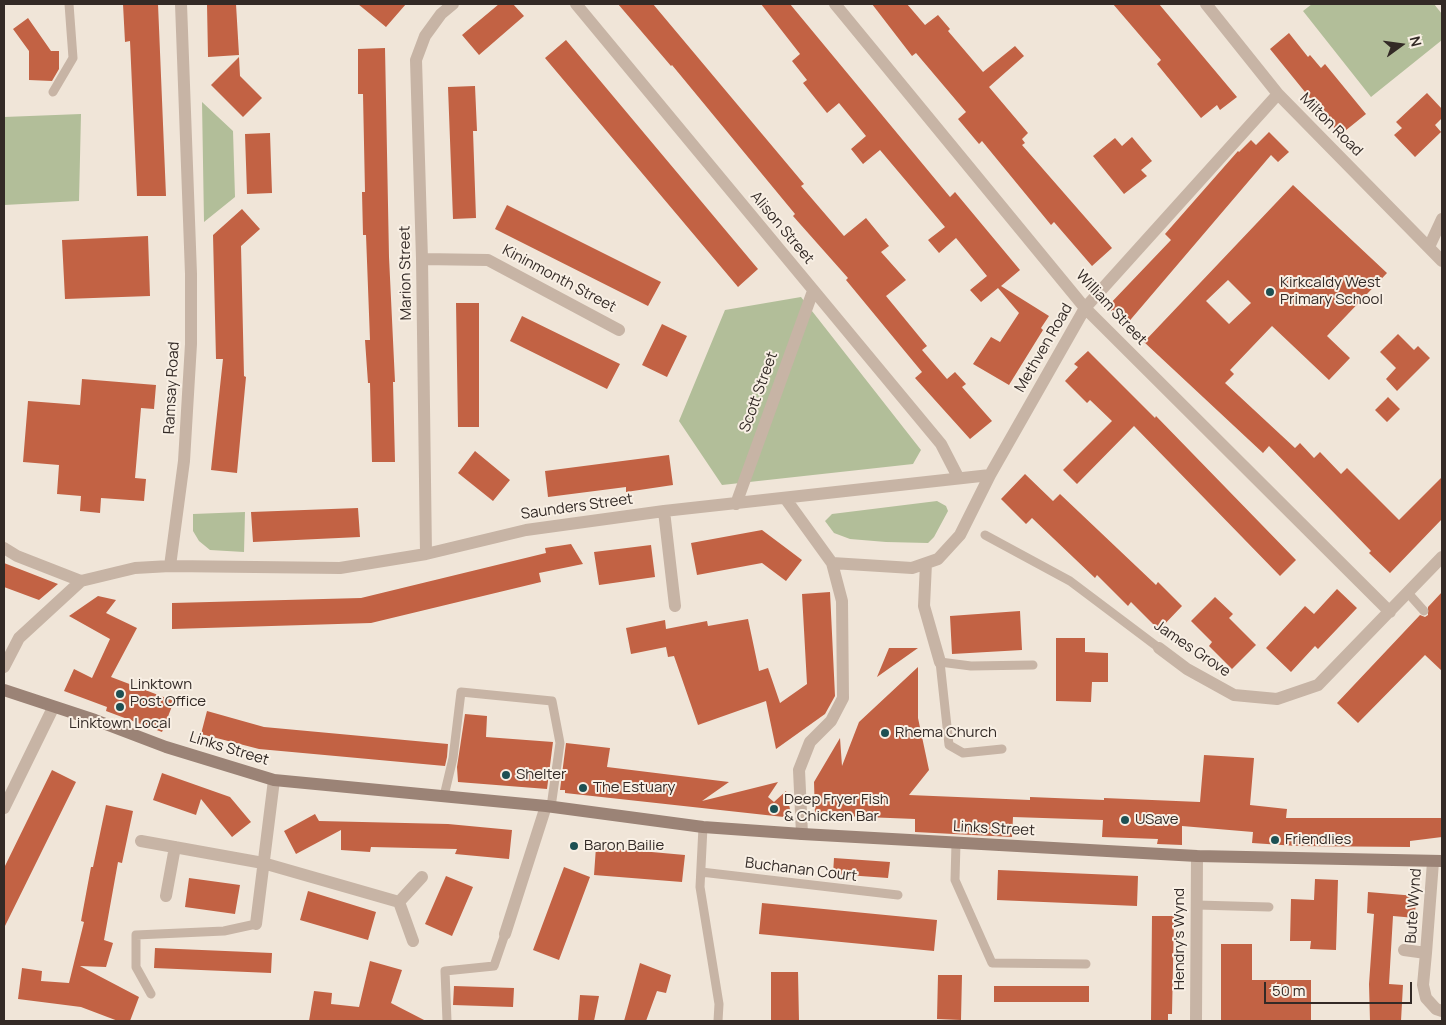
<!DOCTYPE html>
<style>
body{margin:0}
#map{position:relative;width:1446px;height:1025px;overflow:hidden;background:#f0e5d8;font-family:Manrope,sans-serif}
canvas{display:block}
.frame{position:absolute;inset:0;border:5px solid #332a26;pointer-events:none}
.north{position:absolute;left:1376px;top:20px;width:50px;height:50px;-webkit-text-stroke:4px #f8efe4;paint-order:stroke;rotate:76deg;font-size:14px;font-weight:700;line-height:20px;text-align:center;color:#332a26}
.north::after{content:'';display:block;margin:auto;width:18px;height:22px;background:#332a26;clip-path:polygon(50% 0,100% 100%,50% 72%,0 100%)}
.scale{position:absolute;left:1264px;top:982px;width:148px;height:22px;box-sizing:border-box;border:2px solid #332a26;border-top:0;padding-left:6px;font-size:15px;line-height:18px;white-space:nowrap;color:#332a26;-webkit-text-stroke:4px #f8efe4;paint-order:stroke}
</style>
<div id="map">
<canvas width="1446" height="1025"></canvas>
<div class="frame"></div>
<div class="north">N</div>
<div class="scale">50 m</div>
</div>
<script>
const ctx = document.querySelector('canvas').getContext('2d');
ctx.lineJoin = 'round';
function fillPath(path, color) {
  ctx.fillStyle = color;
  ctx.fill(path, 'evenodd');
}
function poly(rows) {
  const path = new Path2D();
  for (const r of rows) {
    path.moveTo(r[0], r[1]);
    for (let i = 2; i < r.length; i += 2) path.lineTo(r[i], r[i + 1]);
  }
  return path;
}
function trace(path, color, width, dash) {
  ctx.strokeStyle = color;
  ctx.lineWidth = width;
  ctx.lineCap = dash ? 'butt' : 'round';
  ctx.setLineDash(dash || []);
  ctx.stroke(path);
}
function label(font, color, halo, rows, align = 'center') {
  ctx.font = font + ' Manrope,sans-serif';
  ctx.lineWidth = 4;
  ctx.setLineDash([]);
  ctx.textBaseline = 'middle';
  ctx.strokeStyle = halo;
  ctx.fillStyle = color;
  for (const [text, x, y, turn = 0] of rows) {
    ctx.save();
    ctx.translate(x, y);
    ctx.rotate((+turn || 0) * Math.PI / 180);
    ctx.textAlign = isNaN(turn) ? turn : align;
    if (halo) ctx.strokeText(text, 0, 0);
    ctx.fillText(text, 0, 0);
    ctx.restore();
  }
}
fillPath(poly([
 [1312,4,1434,4,1442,14,1442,40,1371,97,1303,11],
 [202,102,233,131,235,197,204,222],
 [81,114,79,201,4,205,4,117],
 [801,297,921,450,913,464,722,485,679,421,725,310],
 [937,501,946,506,948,511,934,537,928,543,886,542,850,539,834,533,825,521,832,514],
 [245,512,244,552,210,550,199,541,193,531,193,514]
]), '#b2be99');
fillPath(poly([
 [123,4,158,4,166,196,137,196,130,41,125,42],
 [207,4,236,4,239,55,208,57],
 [358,4,406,4,386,27],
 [499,4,513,4,524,16,479,55,462,35],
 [618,4,653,4,804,184,801,186,844,236,866,218,889,246,881,252,906,280,886,296,927,346,922,350,947,379,955,372,966,384,962,387,992,421,970,439,915,378,922,372,846,280,848,278,793,216,795,214,672,65,671,66],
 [761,4,790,4,950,197,955,192,1020,270,1001,286,1049,316,1041,328,1043,330,1009,385,973,364,991,337,1000,342,1019,313,998,288,981,302,970,290,987,276,956,238,939,253,928,240,945,227,880,150,863,164,851,149,866,136,839,103,827,113,803,83,807,80,792,61,800,54],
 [872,4,907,4,925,25,938,15,950,29,948,31,983,72,1015,46,1024,56,989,87,1028,133,1022,139,1025,143,1022,145,1112,248,1092,266,1054,222,1051,225,982,141,979,144,958,119,966,112,916,53,912,56],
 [1113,4,1159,4,1237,97,1220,110,1217,105,1201,118,1157,64,1161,60],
 [28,18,51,51,59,51,59,69,52,81,29,80,29,51,13,29],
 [1289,33,1308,57,1310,55,1321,68,1325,64,1366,114,1340,135,1270,49],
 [566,40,758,269,738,287,545,58],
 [385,48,389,257,395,382,393,382,395,462,372,462,370,383,368,383,365,340,370,340,366,235,363,235,362,192,365,192,363,94,358,94,358,49],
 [239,57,240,76,262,98,243,117,211,85],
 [475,86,477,131,473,131,476,218,453,219,448,87],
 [1427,93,1442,109,1442,118,1435,125,1441,132,1415,157,1394,135,1402,128,1396,122],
 [1269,132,1289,152,1278,162,1271,155,1126,325,1107,307,1171,240,1165,234,1238,151,1239,152,1251,140,1256,145],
 [270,133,272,193,247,194,245,134],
 [1132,137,1152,161,1141,170,1147,176,1124,194,1093,156,1115,138,1122,146],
 [1293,185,1387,273,1327,336,1350,358,1329,380,1272,326,1230,370,1234,374,1225,383,1295,448,1300,443,1314,458,1320,452,1341,474,1347,468,1399,520,1442,477,1442,519,1390,573,1369,553,1371,551,1269,446,1263,453,1144,342],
 [1228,280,1251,303,1229,324,1206,301],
 [507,205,661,282,648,306,495,229],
 [242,209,260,229,241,246,244,376,246,377,237,473,211,470,223,359,216,359,213,235],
 [148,236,150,296,65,299,62,240],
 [456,303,479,303,479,427,458,427],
 [522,316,620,364,607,389,510,341],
 [662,324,687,336,667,377,642,365],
 [1398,334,1414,350,1418,346,1430,358,1397,391,1386,379,1396,368,1380,352],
 [1088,351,1155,418,1156,416,1296,560,1280,576,1134,426,1077,484,1063,470,1112,421,1090,400,1087,403,1065,381,1078,367,1074,364],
 [82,379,156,385,154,409,141,408,135,478,146,479,144,501,101,498,100,513,80,511,81,496,57,494,59,465,23,462,28,401,80,405],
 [1388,397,1400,409,1387,422,1375,410],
 [475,451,510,480,493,501,458,473],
 [669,455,673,485,626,492,626,487,548,497,545,471],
 [1025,474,1053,501,1060,494,1156,585,1158,582,1182,606,1159,630,1131,602,1128,606,1097,575,1095,578,1032,518,1026,524,1001,499],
 [358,508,360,537,253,542,251,512],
 [762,530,802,560,786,581,762,563,697,575,691,543],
 [571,544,583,564,539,573,541,582,371,623,172,629,172,603,361,598,546,553,545,548],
 [651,545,655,577,599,585,594,552],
 [4,563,58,584,39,600,4,587],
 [1337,589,1357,608,1318,649,1315,646,1291,672,1266,648,1305,606,1314,614],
 [830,592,835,696,825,714,776,749,766,701,698,725,674,656,668,657,666,647,631,654,626,628,665,620,666,629,707,621,708,626,748,619,759,671,768,668,780,703,807,684,802,594],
 [1442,592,1442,671,1425,655,1358,723,1337,703,1420,615,1425,617,1428,615,1428,607],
 [98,596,116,600,106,613,137,628,111,677,174,701,162,732,106,711,107,707,64,691,74,669,92,678,110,639,69,616],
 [1215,597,1233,614,1229,618,1256,645,1232,669,1209,646,1212,642,1191,621],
 [1020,611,1022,650,952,654,950,616],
 [1056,638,1085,638,1085,652,1108,653,1108,682,1092,682,1091,702,1056,701],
 [889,648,918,648,877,677],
 [918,667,918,718,929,770,909,795,1030,800,1030,797,1104,800,1104,798,1200,802,1204,755,1254,758,1250,805,1287,809,1286,818,1442,818,1442,837,1410,841,1410,847,1297,846,1252,843,1253,832,1182,826,1182,845,1157,844,1158,839,1102,837,1103,820,1013,817,1012,837,915,832,915,819,815,815,814,782,840,738,842,766,859,722],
 [207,711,264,727,448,744,447,757,445,766,259,749,201,734],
 [465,714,487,716,486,737,553,742,547,789,458,782,457,767],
 [566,743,610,748,607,767,729,782,702,801,778,782,768,797,774,802,786,791,791,814,788,815,793,818,565,793,565,790,560,790],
 [52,770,76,782,4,928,4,868],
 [162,773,230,797,251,822,232,837,201,799,196,815,153,800],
 [106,805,133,811,122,863,118,862,104,940,113,943,106,967,80,966,139,997,130,1021,118,1021,81,1007,18,999,22,968,42,971,41,981,69,983,84,922,81,921,91,867,93,867],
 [315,814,319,821,448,824,512,830,509,859,455,854,457,849,371,847,370,852,341,850,341,830,296,854,284,831],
 [596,847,685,855,682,882,594,875],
 [834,858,890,862,888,878,833,874],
 [564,867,590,877,559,960,533,950],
 [998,870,1138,876,1137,906,997,900],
 [446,876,473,887,452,936,425,924],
 [189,878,240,885,235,914,185,907],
 [1315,879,1338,880,1336,950,1310,949,1311,941,1290,941,1291,899,1314,900],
 [308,891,376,912,368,940,300,920],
 [1368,892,1416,896,1415,918,1393,916,1389,984,1403,985,1401,1021,1370,1021,1369,984,1374,914,1367,913],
 [762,903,937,920,934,951,759,934],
 [1152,916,1174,916,1172,1014,1168,1014,1168,1021,1151,1021],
 [1221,944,1252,944,1252,980,1311,980,1311,1021,1221,1021],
 [155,948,272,953,271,973,154,968],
 [370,961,402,970,391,1003,426,1021,309,1021,314,991,332,993,331,1004,359,1007],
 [640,963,671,975,666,993,657,991,646,1021,624,1021],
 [771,972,798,972,799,1021,771,1021],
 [938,975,962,975,961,1020,937,1019],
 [454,986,514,988,513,1007,453,1005],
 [994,986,1089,986,1089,1002,994,1002],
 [580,995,599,996,594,1021,578,1021]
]), '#c26244');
trace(poly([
 [53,92,73,58,69,4],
 [985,535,1070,581,1159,648],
 [1408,593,1424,611],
 [1002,749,963,753,949,745,940,662,971,666,1033,665],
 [444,796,453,758,461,692,552,701,560,743,551,807],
 [703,827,700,887,719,1004,718,1021],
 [956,843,955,880,992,963,1086,964],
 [701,872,898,895],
 [1197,905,1269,907],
 [151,994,136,967,136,935,224,931,256,924],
 [447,1021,445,971,494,966,505,934]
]), '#c7b4a5', 9);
trace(poly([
 [576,4,941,444,958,477],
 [835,4,1085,308,1390,612],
 [1206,4,1278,94,1442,261],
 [1429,247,1442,219],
 [422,259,488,260,619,330],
 [785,498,832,563,842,601,843,698,831,721,810,742,799,770,802,834],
 [736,504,813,291],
 [664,511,675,606],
 [4,548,17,556,81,581],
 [426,554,422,259,416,60,425,36,441,14,453,4],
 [832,563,912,568,938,559,960,535,990,475,1085,308,1278,94],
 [926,563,924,606,940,662],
 [170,566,340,568,426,554,526,530,664,511,990,475],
 [1159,648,1187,669,1234,695,1277,699,1318,685,1442,557],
 [4,667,19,638,81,581,135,568,170,566,184,461,191,344,191,274,181,4],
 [4,808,53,708],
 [141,841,263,863,399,902],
 [166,896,175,847],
 [256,924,274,780],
 [505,934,546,806],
 [413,941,399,902,422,877],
 [1404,950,1426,953,1423,985,1426,998,1436,1009,1442,1011],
 [1426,953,1433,862],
 [1196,1021,1197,856]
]), '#c7b4a5', 12);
trace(poly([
 [4,690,95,720,166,747,274,780,546,806,703,827,802,834,1197,856,1442,861]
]), '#9b8376', 12);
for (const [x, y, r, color] of [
 [1270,292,5,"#1d5053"],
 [120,694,5,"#1d5053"],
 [120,707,5,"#1d5053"],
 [885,733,5,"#1d5053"],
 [506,775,5,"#1d5053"],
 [583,788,5,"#1d5053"],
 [774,809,5,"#1d5053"],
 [1125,820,5,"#1d5053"],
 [1275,840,5,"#1d5053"],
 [574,846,5,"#1d5053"]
]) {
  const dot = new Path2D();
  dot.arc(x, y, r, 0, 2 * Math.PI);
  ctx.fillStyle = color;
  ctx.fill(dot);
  trace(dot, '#f8efe4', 2);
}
label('15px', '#332a26', '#f8efe4', [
 ["Milton Road",1331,125,45],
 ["Alison Street",782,228,50],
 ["Marion Street",406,273,-91],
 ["Kininmonth Street",559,279,28],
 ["William Street",1111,308,47],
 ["Methven Road",1044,348,-60],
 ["Ramsay Road",172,388,-87],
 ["Scott Street",759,392,-70],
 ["Saunders Street",577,507,-8],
 ["James Grove",1192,649,34],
 ["Links Street",229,749,17],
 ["Links Street",994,829,3],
 ["Buchanan Court",801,870,7],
 ["Bute Wynd",1414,906,-86],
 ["Hendry's Wynd",1180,939,-90]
]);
label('15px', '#332a26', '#f8efe4', [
 ["Kirkcaldy West",1280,283],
 ["Primary School",1280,300],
 ["Linktown",130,685],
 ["Post Office",130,702],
 ["Linktown Local",120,724,"center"],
 ["Rhema Church",895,733],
 ["Shelter",516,775],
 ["The Estuary",593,788],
 ["Deep Fryer Fish",784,800],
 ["& Chicken Bar",784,817],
 ["USave",1135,820],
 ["Friendlies",1285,840],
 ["Baron Bailie",584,846]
], 'left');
</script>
